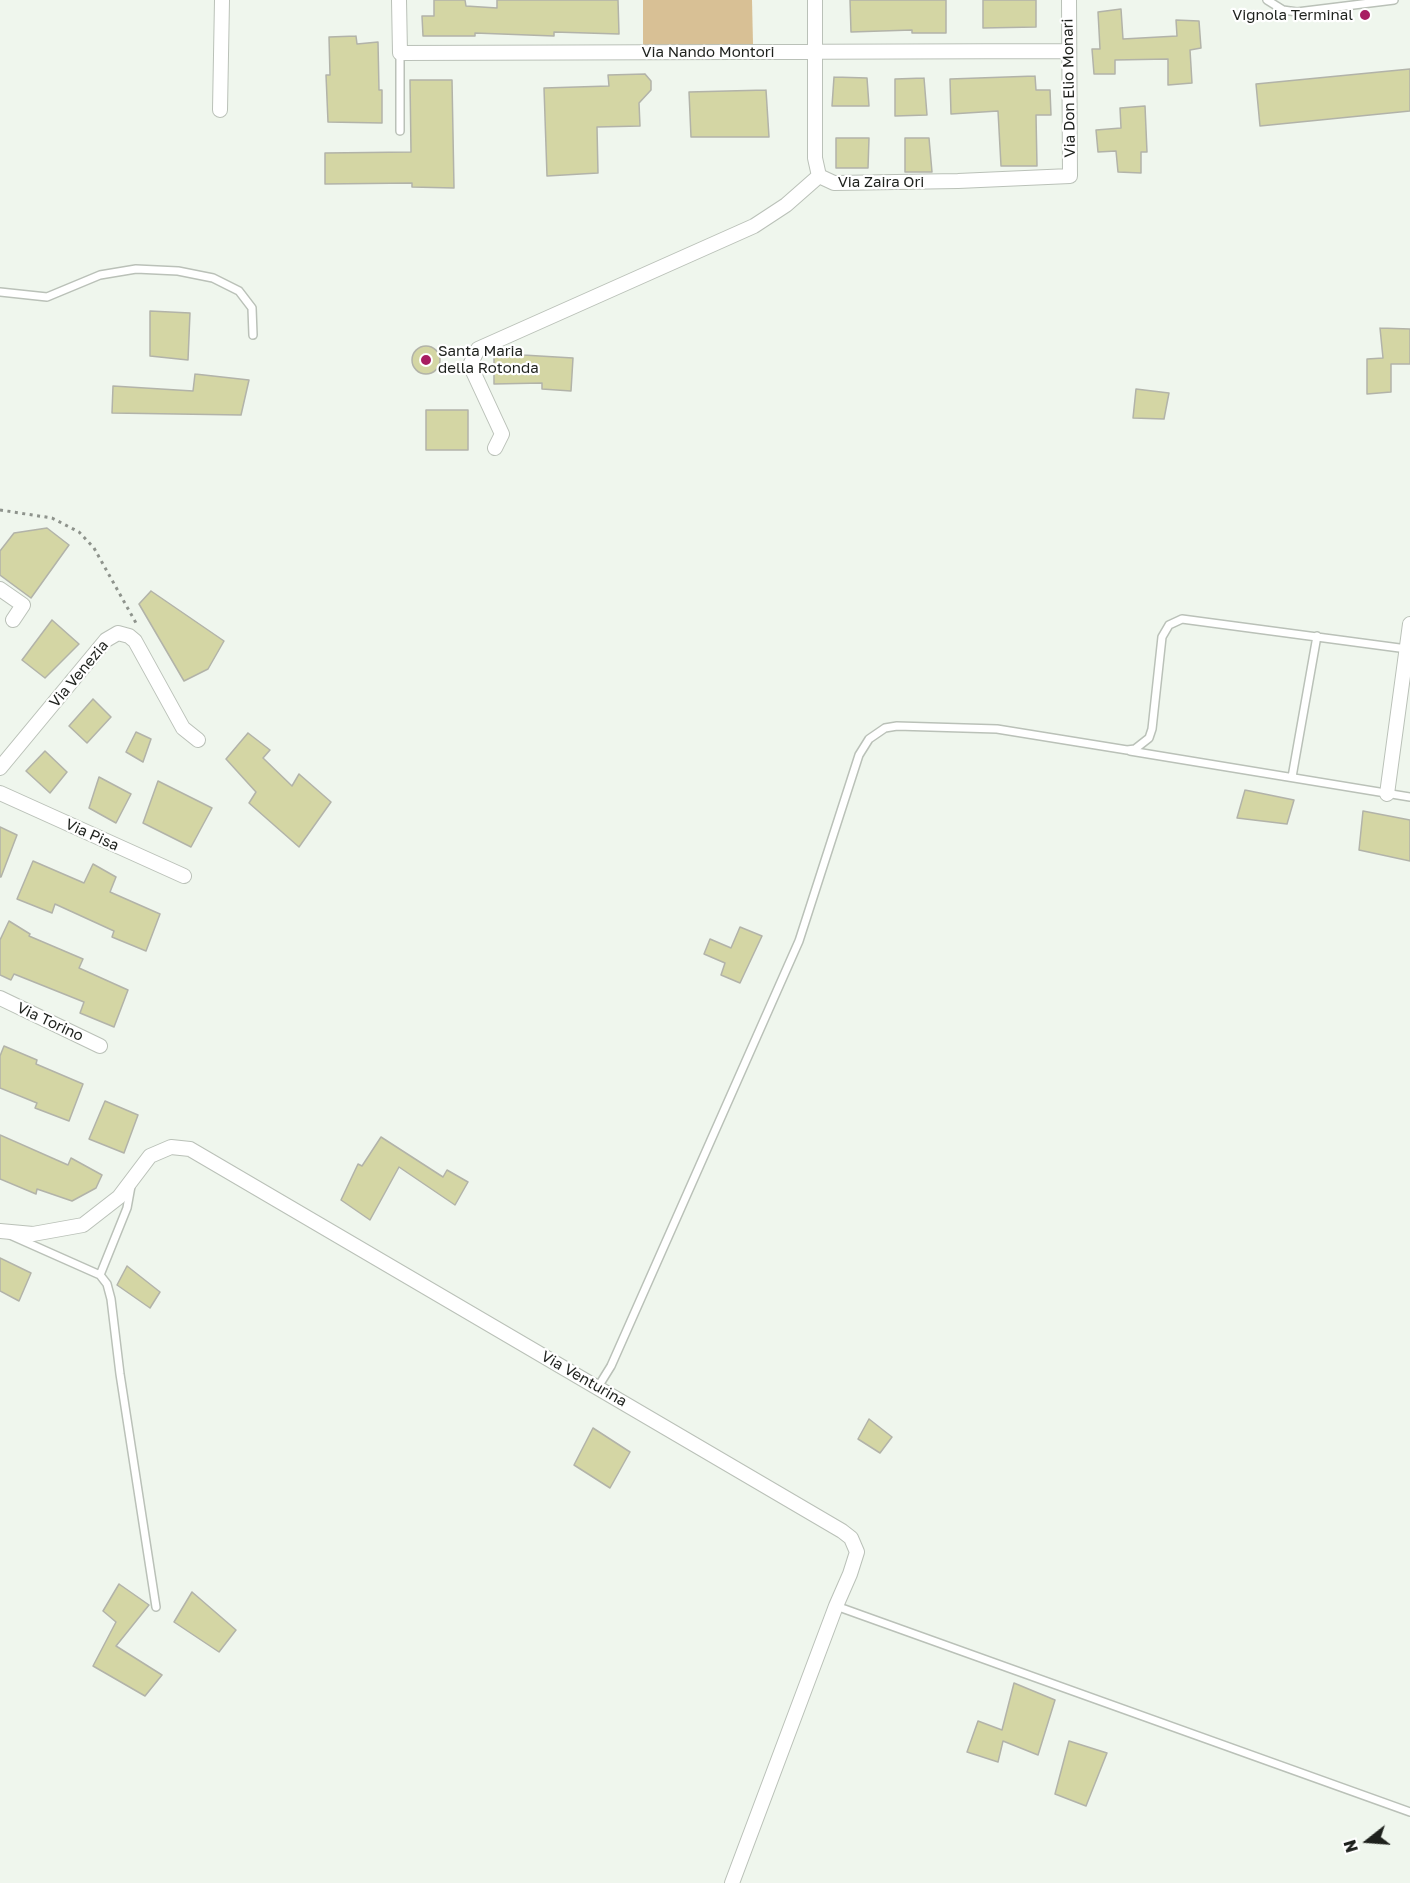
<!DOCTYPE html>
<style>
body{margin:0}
#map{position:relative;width:1410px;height:1883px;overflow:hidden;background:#eff6ed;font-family:"Golos Text",sans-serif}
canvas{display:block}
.north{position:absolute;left:1338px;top:1811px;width:60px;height:60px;-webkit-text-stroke:4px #fff;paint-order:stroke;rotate:253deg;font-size:16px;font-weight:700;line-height:24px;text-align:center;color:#1e211d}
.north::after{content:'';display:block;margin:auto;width:21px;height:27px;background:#1e211d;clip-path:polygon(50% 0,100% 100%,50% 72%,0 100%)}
</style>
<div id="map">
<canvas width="1410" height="1883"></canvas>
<div class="north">N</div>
</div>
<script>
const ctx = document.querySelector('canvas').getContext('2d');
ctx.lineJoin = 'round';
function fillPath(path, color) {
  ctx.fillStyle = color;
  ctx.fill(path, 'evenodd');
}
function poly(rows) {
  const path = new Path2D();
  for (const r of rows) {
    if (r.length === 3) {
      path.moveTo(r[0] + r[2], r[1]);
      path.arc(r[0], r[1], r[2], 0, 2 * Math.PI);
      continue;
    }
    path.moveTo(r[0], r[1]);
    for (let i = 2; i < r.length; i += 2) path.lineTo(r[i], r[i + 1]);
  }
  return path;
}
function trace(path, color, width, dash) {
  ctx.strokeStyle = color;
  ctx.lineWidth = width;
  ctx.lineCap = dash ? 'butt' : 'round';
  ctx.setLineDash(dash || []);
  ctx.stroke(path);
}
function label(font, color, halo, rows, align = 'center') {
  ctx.font = font + ' "Golos Text",sans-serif';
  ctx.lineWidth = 4.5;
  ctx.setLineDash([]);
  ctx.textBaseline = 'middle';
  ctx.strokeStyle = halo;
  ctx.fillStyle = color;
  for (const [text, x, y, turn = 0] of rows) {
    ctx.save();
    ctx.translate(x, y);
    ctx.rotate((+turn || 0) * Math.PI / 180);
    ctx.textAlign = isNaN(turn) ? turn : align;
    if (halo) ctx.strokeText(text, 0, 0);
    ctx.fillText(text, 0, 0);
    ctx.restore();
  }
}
fillPath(poly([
 [643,0,752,0,753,44,643,46]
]), '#d8c095');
const building = poly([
 [434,0,465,0,466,6,497,8,497,0,618,0,619,34,554,32,554,36,475,33,475,36,423,36,422,16,434,16,434,0],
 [850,0,946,0,946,33,912,33,912,30,851,32,850,0],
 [983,0,1036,0,1036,27,983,28,983,0],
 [1121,9,1123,39,1177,36,1176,20,1199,21,1201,48,1190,50,1192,83,1168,85,1168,59,1115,60,1115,74,1094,74,1092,49,1100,49,1098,12,1121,9],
 [356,36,357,44,378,42,379,90,382,90,382,123,328,122,326,75,330,75,329,37,356,36],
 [1410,69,1410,111,1260,126,1256,84,1410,69],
 [645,74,651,81,651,90,639,103,640,126,597,127,598,173,547,176,544,88,609,86,608,75,645,74],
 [1035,76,1036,90,1050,90,1051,115,1036,115,1037,166,1001,166,998,111,951,114,950,79,1035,76],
 [834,77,867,78,869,106,832,106,834,77],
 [924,78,927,115,895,116,895,79,924,78],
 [410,80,452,80,454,188,412,187,412,183,325,184,325,153,411,152,410,80],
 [766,90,769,137,691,137,689,92,766,90],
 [1145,106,1147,152,1141,152,1141,173,1118,172,1116,151,1098,152,1096,130,1121,128,1120,108,1145,106],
 [836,138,869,138,868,168,836,168,836,138],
 [905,138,929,138,932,172,905,172,905,138],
 [150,311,190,313,188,360,150,356,150,311],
 [1380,328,1410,329,1410,364,1391,364,1391,392,1367,394,1367,359,1383,358,1380,328],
 [426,360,14],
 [523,352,523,355,573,358,571,391,542,389,542,383,494,384,494,353,523,352],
 [195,374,249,380,241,415,112,413,113,386,193,391,195,374],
 [1136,389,1169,393,1164,419,1133,418,1136,389],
 [426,410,468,410,468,450,426,450,426,410],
 [47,528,69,545,31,598,0,575,0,551,14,533,47,528],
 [151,591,224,641,208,669,184,681,139,604,151,591],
 [52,620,79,644,45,678,22,660,52,620],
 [93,699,111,717,87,743,69,726,93,699],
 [136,732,151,739,143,762,126,752,136,732],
 [248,733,270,750,263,758,292,786,299,774,331,802,299,847,249,803,256,792,226,759,248,733],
 [45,751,67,772,50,793,26,771,45,751],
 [99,777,131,794,116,823,89,808,99,777],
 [158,781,212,808,191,847,143,823,158,781],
 [1245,790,1294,800,1287,824,1237,818,1245,790],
 [1363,811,1410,820,1410,861,1359,850,1363,811],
 [0,827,17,835,1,877,0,877,0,827],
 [33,861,84,883,93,864,116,877,110,892,160,914,146,951,112,937,114,931,55,904,52,913,17,899,33,861],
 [9,921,30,934,29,936,83,959,79,968,128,990,114,1027,80,1013,84,1002,14,974,11,980,0,975,0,940,9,921],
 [740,927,762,936,740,983,721,975,725,963,704,954,710,939,731,948,740,927],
 [4,1046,37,1060,36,1064,83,1084,69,1121,35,1108,37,1103,0,1088,0,1056,4,1046],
 [105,1101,138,1115,124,1153,89,1139,105,1101],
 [0,1135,68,1165,71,1158,102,1175,96,1188,72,1201,37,1189,36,1194,0,1179,0,1135],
 [381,1137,443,1177,447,1170,468,1182,455,1205,399,1167,370,1220,341,1200,358,1164,362,1166,381,1137],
 [0,1258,31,1273,19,1301,0,1291,0,1258],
 [127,1266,160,1292,150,1308,117,1285,127,1266],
 [869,1419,892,1437,880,1453,858,1439,869,1419],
 [593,1428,630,1452,610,1488,574,1465,593,1428],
 [119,1584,149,1605,116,1646,162,1675,145,1696,93,1666,116,1622,103,1611,119,1584],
 [192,1592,236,1630,219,1652,174,1622,192,1592],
 [1014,1683,1055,1700,1038,1755,1003,1741,998,1762,967,1752,978,1721,1002,1730,1014,1683],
 [1069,1741,1107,1753,1086,1806,1055,1794,1069,1741]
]);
fillPath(building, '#d4d6a4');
trace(building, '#b2b3a9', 1.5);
const lane = poly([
 [1267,0,1283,10,1297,12,1394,0],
 [400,53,400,131],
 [0,292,47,297,100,275,136,269,178,271,213,278,239,291,252,308,253,335],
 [1130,751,1410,797],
 [1292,777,1317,636],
 [10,1235,100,1275,127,1208,131,1186],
 [100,1275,107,1284,111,1299,120,1374,156,1607],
 [598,1387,611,1366,799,941,859,755,869,739,885,728,897,726,997,729,1127,750,1135,749,1149,738,1152,729,1162,637,1169,625,1182,619,1407,649],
 [836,1606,1410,1812]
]);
const street = poly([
 [399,0,400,53,1069,51],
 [815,0,815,158,819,176,834,183,958,181,1070,176,1069,0],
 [220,110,222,0],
 [495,448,502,434,470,365,478,349,754,226,786,205,819,176],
 [0,589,23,605,13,620],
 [0,768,106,640,118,633,129,636,135,641,183,728,198,740],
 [0,793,184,876],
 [1387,794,1410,624],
 [0,998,100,1046],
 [0,1231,33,1234,83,1225,119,1197,150,1156,171,1147,190,1149,842,1531,851,1538,857,1552,850,1574,836,1606,732,1883]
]);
trace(lane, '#bac1b8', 10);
trace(street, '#bac1b8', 16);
trace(poly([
 [0,510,52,518,79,532,94,548,136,623]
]), '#8e938c', 3, [3, 4.5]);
trace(lane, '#fff', 7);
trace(street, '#fff', 14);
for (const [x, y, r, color] of [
 [1365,15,6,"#a81d61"],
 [426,360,6,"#a81d61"]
]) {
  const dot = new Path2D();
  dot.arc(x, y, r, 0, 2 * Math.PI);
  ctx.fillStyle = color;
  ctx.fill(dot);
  trace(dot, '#fff', 2);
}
label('15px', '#1e211d', '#fff', [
 ["Vignola Terminal",1353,15],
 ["Santa Maria",438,351,"left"],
 ["della Rotonda",438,368,"left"]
], 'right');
label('15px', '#1e211d', '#fff', [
 ["Via Nando Montori",708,52],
 ["Via Don Elio Monari",1069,88,-91],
 ["Via Zaira Ori",881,182],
 ["Via Venezia",79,674,-50],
 ["Via Pisa",92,835,24],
 ["Via Torino",50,1022,25],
 ["Via Venturina",584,1379,30]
]);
</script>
